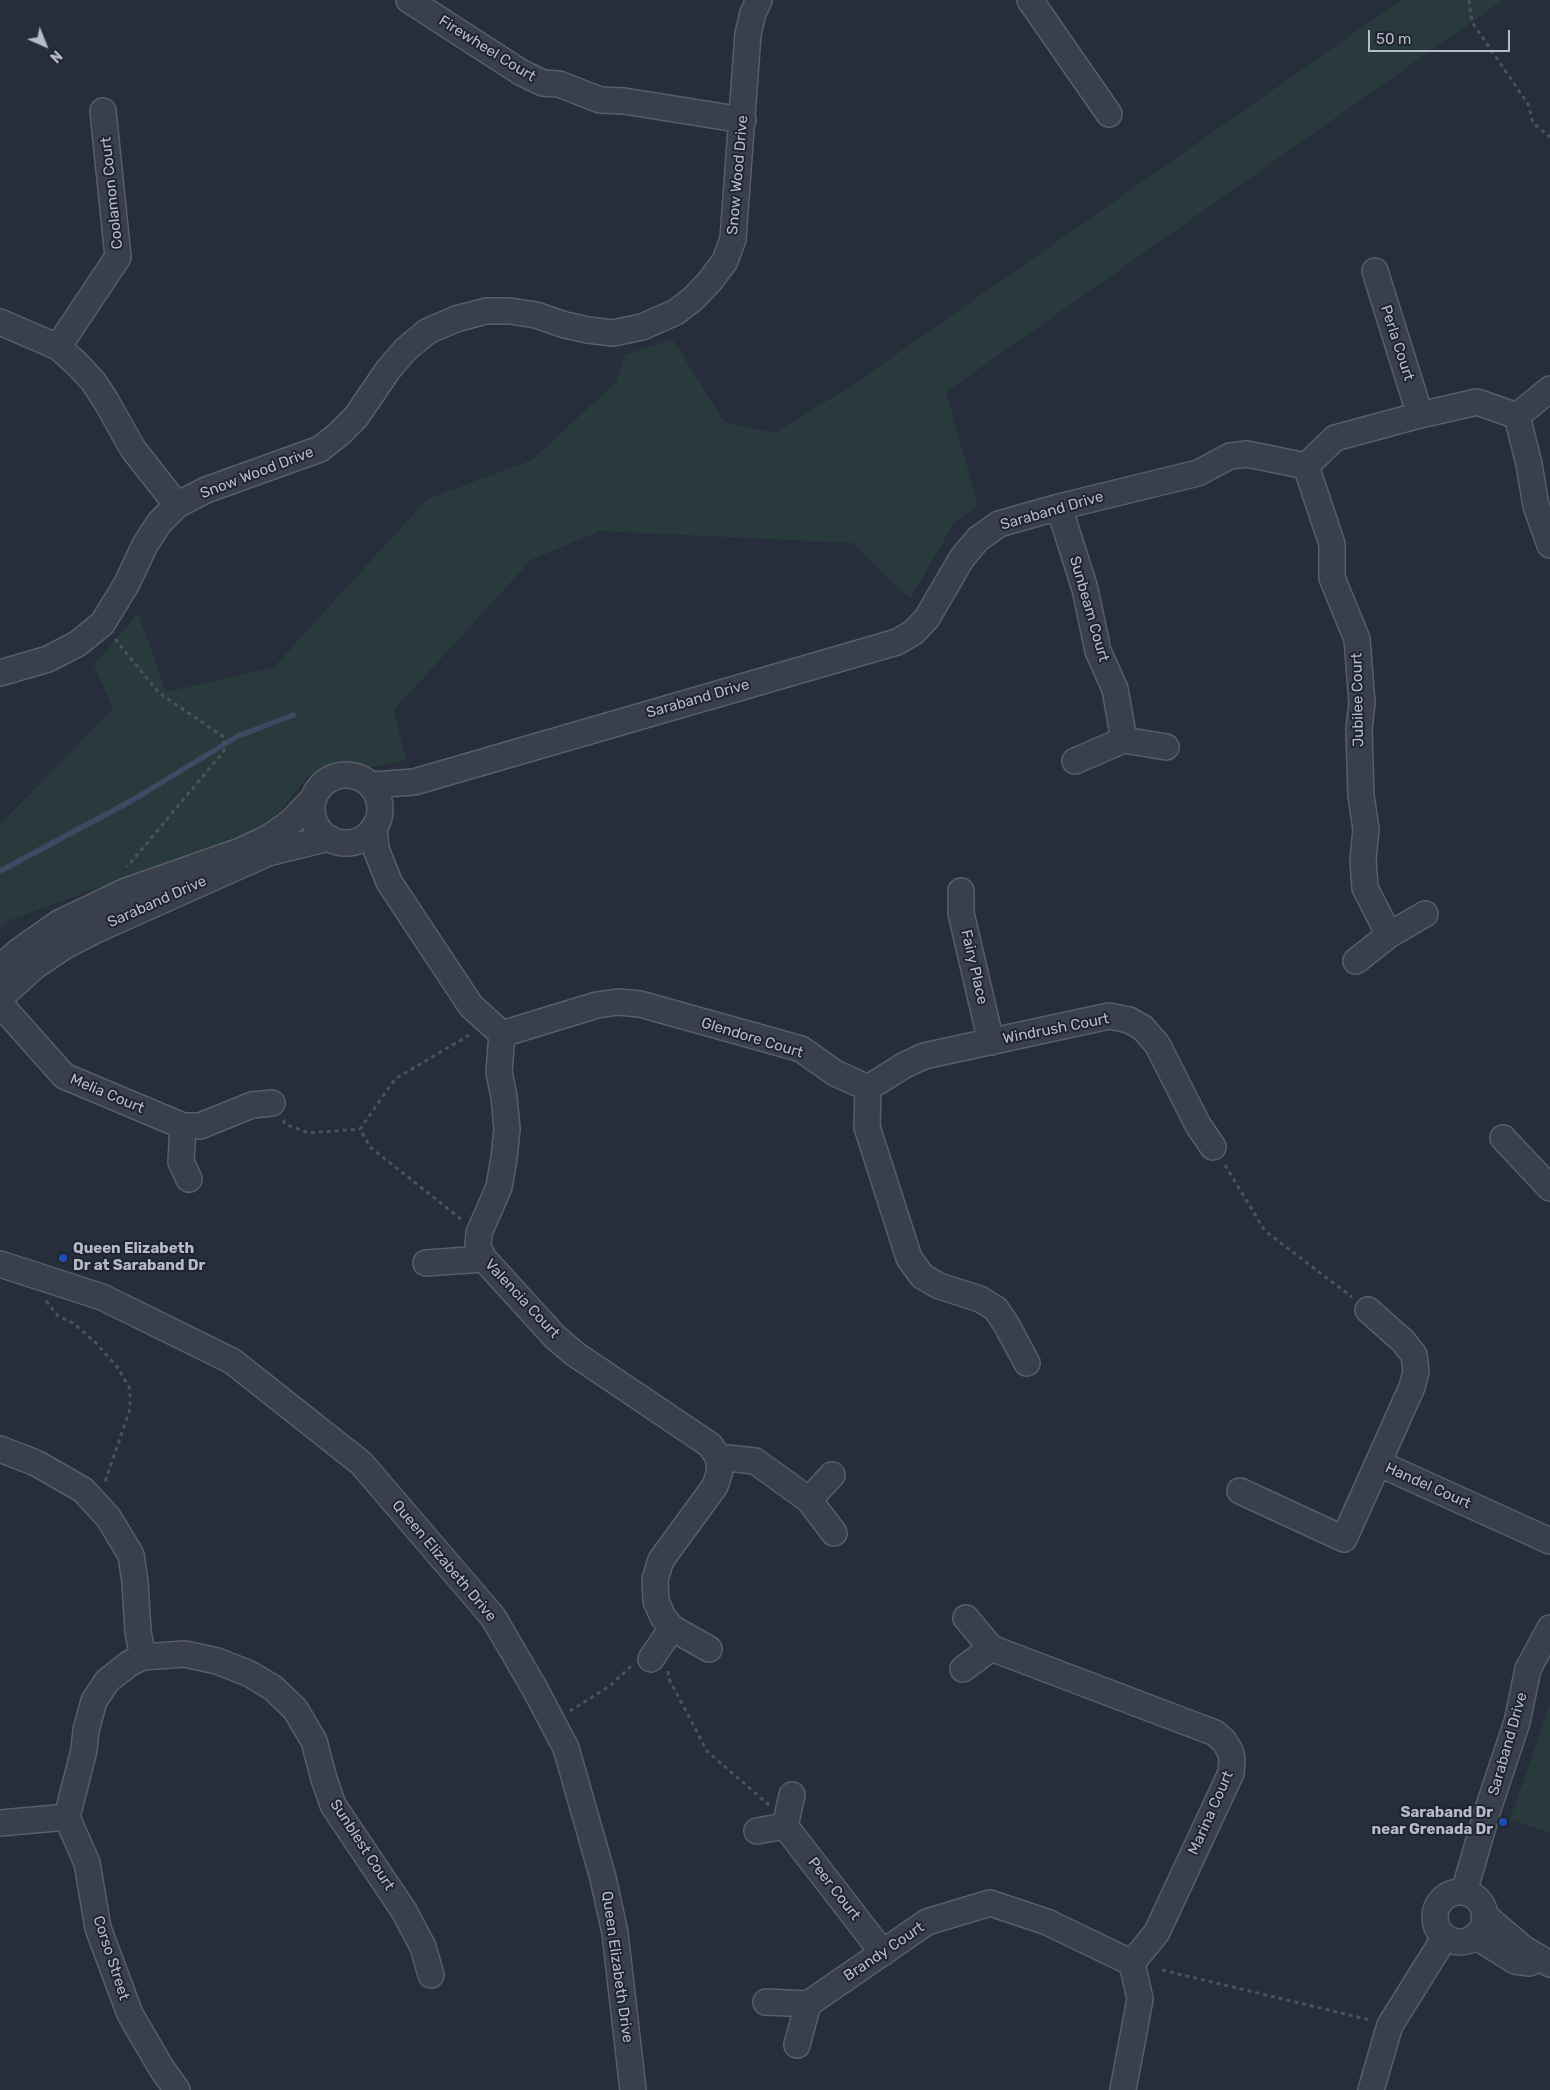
<!DOCTYPE html>
<style>
body{margin:0}
#map{position:relative;width:1550px;height:2090px;overflow:hidden;background:#262d3b;font-family:Rubik,sans-serif}
canvas{display:block}
.north{position:absolute;left:20px;top:20px;width:50px;height:50px;-webkit-text-stroke:4px #1f2431;paint-order:stroke;rotate:136deg;font-size:14px;font-weight:700;line-height:20px;text-align:center;color:#b6bbc7}
.north::after{content:'';display:block;margin:auto;width:18px;height:22px;background:#b6bbc7;clip-path:polygon(50% 0,100% 100%,50% 72%,0 100%)}
.scale{position:absolute;left:1368px;top:30px;width:142px;height:22px;box-sizing:border-box;border:2px solid #b6bbc7;border-top:0;padding-left:6px;font-size:15px;line-height:18px;white-space:nowrap;color:#b6bbc7;-webkit-text-stroke:4px #1f2431;paint-order:stroke}
</style>
<div id="map">
<canvas width="1550" height="2090"></canvas>
<div class="north">N</div>
<div class="scale">50 m</div>
</div>
<script>
const ctx = document.querySelector('canvas').getContext('2d');
ctx.lineJoin = 'round';
function fillPath(path, color) {
  ctx.fillStyle = color;
  ctx.fill(path, 'evenodd');
}
function poly(rows) {
  const path = new Path2D();
  for (const r of rows) {
    if (r.length === 3) {
      path.moveTo(r[0] + r[2], r[1]);
      path.arc(r[0], r[1], r[2], 0, 2 * Math.PI);
      continue;
    }
    path.moveTo(r[0], r[1]);
    for (let i = 2; i < r.length; i += 2) path.lineTo(r[i], r[i + 1]);
  }
  return path;
}
function trace(path, color, width, dash) {
  ctx.strokeStyle = color;
  ctx.lineWidth = width;
  ctx.lineCap = dash ? 'butt' : 'round';
  ctx.setLineDash(dash || []);
  ctx.stroke(path);
}
function label(font, color, halo, rows, align = 'center') {
  ctx.font = font + ' Rubik,sans-serif';
  ctx.lineWidth = 4;
  ctx.setLineDash([]);
  ctx.textBaseline = 'middle';
  ctx.strokeStyle = halo;
  ctx.fillStyle = color;
  for (const [text, x, y, turn = 0] of rows) {
    ctx.save();
    ctx.translate(x, y);
    ctx.rotate((+turn || 0) * Math.PI / 180);
    ctx.textAlign = isNaN(turn) ? turn : align;
    if (halo) ctx.strokeText(text, 0, 0);
    ctx.fillText(text, 0, 0);
    ctx.restore();
  }
}
fillPath(poly([
 [1401,0,1503,0,946,392,978,505,954,523,910,599,853,543,600,531,531,560,394,710,406,760,367,768,347,763,307,777,279,813,249,832,8,921,0,929,0,824,113,709,94,665,138,613,166,692,274,667,427,499,532,460,616,382,625,355,672,339,725,422,774,433,854,384],
 [1550,1704,1550,1833,1510,1819]
]), '#293a3d');
trace(poly([
 [0,871,131,801,238,736,293,715]
]), '#3d4a62', 5.5);
const minor = poly([
 [409,0,522,73,543,83,559,84,600,100,624,101,743,120],
 [1030,0,1109,114],
 [1375,271,1420,415],
 [0,322,58,347,76,363,93,381,106,401,133,449,177,505],
 [58,347,118,257,103,111],
 [1517,416,1529,464,1536,506,1550,545],
 [1306,466,1332,544,1332,578,1357,639,1362,703,1359,729,1361,796,1366,829,1363,860,1365,888,1389,935],
 [1059,507,1085,589,1098,651,1115,689,1124,740],
 [0,673,48,659,77,644,102,624,126,585,145,545,159,523,177,505,206,490,320,449,339,434,356,417,388,370,406,349,428,331,456,319,486,311,510,311,536,315,565,325,588,330,613,333,642,327,676,312,694,298,710,281,725,261,733,239,748,34,753,13,759,0],
 [1075,761,1124,740,1166,747],
 [346,809,34],
 [369,783,372,785,414,782,897,642,914,632,927,618,962,558,978,539,999,524,1059,507,1198,473,1230,456,1247,454,1306,466,1335,438,1420,415,1477,402,1517,416,1550,389],
 [374,827,376,849,389,882,471,1006,502,1034,499,1072,504,1097,507,1129,504,1158,499,1187,479,1233,478,1247,484,1259,555,1337,575,1354,710,1445,718,1457,755,1461,809,1500],
 [961,891,961,913,991,1042],
 [1356,961,1389,935,1425,914],
 [0,968,19,951,59,923,126,891,240,851,268,838,291,822,313,799],
 [0,998,34,967,65,946,96,930,268,853,329,838],
 [0,1004,64,1076,183,1126,200,1126,252,1105,272,1103],
 [502,1034,597,1005,618,1002,640,1004,801,1049,835,1073,868,1088,867,1127,909,1258,922,1276,939,1286,980,1299,996,1309,1006,1324,1027,1363],
 [868,1088,903,1066,924,1056,1109,1016,1129,1020,1143,1028,1157,1044,1198,1125,1213,1147],
 [183,1126,181,1162,189,1179],
 [1503,1138,1550,1188],
 [426,1263,484,1259],
 [0,1264,102,1297,232,1361,361,1463,493,1617,535,1689,566,1748,603,1878,615,1933,633,2090],
 [1368,1310,1403,1341,1414,1355,1416,1372,1412,1387,1378,1463],
 [0,1449,36,1463,83,1490,108,1517,131,1555,135,1582,138,1632,143,1657],
 [832,1475,809,1500,834,1533],
 [1240,1491,1344,1539,1378,1463,1550,1541],
 [672,1628,663,1617,656,1601,655,1579,661,1560,715,1486,720,1471,718,1457],
 [991,1648,1215,1733,1224,1741,1230,1751,1232,1759,1231,1773,1157,1932,1132,1963,1140,1999,1123,2090],
 [651,1659,672,1628,709,1649],
 [963,1669,991,1648,966,1618],
 [67,1817,84,1750,86,1730,94,1701,107,1681,130,1663,143,1657,185,1654,217,1661,250,1674,273,1688,295,1709,314,1741,324,1779,333,1805,404,1911,423,1947,431,1975],
 [67,1817,87,1863,98,1928,130,2014,162,2069,177,2090],
 [0,1823,67,1817],
 [785,1826,883,1953],
 [757,1831,785,1826,792,1795],
 [1464,1892,1489,1806,1517,1722,1528,1669,1550,1628],
 [1460,1917,25],
 [1484,1915,1524,1949,1550,1964],
 [1475,1936,1515,1961,1530,1963],
 [766,2002,808,2004,927,1922,990,1903,1047,1922,1132,1963],
 [797,2045,808,2004],
 [1371,2090,1390,2025,1445,1937]
]);
trace(minor, '#585d6a', 28);
trace(poly([
 [1469,0,1472,22,1528,104,1533,123,1550,137],
 [115,639,159,693,224,737,224,751,127,867],
 [283,1120,285,1124,308,1133,360,1129],
 [1225,1165,1265,1231,1352,1297],
 [461,1219,370,1147,360,1129,395,1079,471,1034],
 [46,1301,58,1316,73,1323,95,1342,118,1368,130,1389,130,1409,105,1482],
 [668,1671,669,1679,707,1751,769,1805],
 [570,1711,611,1685,631,1666],
 [1162,1970,1370,2020]
]), '#46555a', 3, [4, 4]);
trace(minor, '#3a3f4c', 25);
for (const [x, y, r, color] of [
 [63,1258,5,"#1a4fb4"],
 [1503,1822,5,"#1a4fb4"]
]) {
  const dot = new Path2D();
  dot.arc(x, y, r, 0, 2 * Math.PI);
  ctx.fillStyle = color;
  ctx.fill(dot);
  trace(dot, '#1f2431', 2);
}
label('15px', '#b6bbc7', '#1f2431', [
 ["Firewheel Court",487,49,32],
 ["Snow Wood Drive",738,175,-85],
 ["Coolamon Court",112,193,-96],
 ["Perla Court",1397,343,72],
 ["Snow Wood Drive",257,473,-21],
 ["Saraband Drive",1052,511,-16],
 ["Sunbeam Court",1089,609,74],
 ["Saraband Drive",698,699,-16],
 ["Jubilee Court",1358,700,-91],
 ["Saraband Drive",157,902,-24],
 ["Fairy Place",974,967,77],
 ["Windrush Court",1056,1029,-11],
 ["Glendore Court",752,1038,17],
 ["Melia Court",107,1094,23],
 ["Valencia Court",522,1299,47],
 ["Handel Court",1428,1486,24],
 ["Queen Elizabeth Drive",444,1561,50],
 ["Saraband Drive",1508,1744,-74],
 ["Marina Court",1211,1813,-66],
 ["Sunblest Court",362,1845,57],
 ["Peer Court",834,1889,52],
 ["Brandy Court",884,1952,-34],
 ["Corso Street",111,1958,72],
 ["Queen Elizabeth Drive",617,1967,82]
]);
label('bold 15px', '#b6bbc7', '#1f2431', [
 ["Queen Elizabeth",73,1249],
 ["Dr at Saraband Dr",73,1266],
 ["Saraband Dr",1493,1813,"right"],
 ["near Grenada Dr",1493,1830,"right"]
], 'left');
</script>
